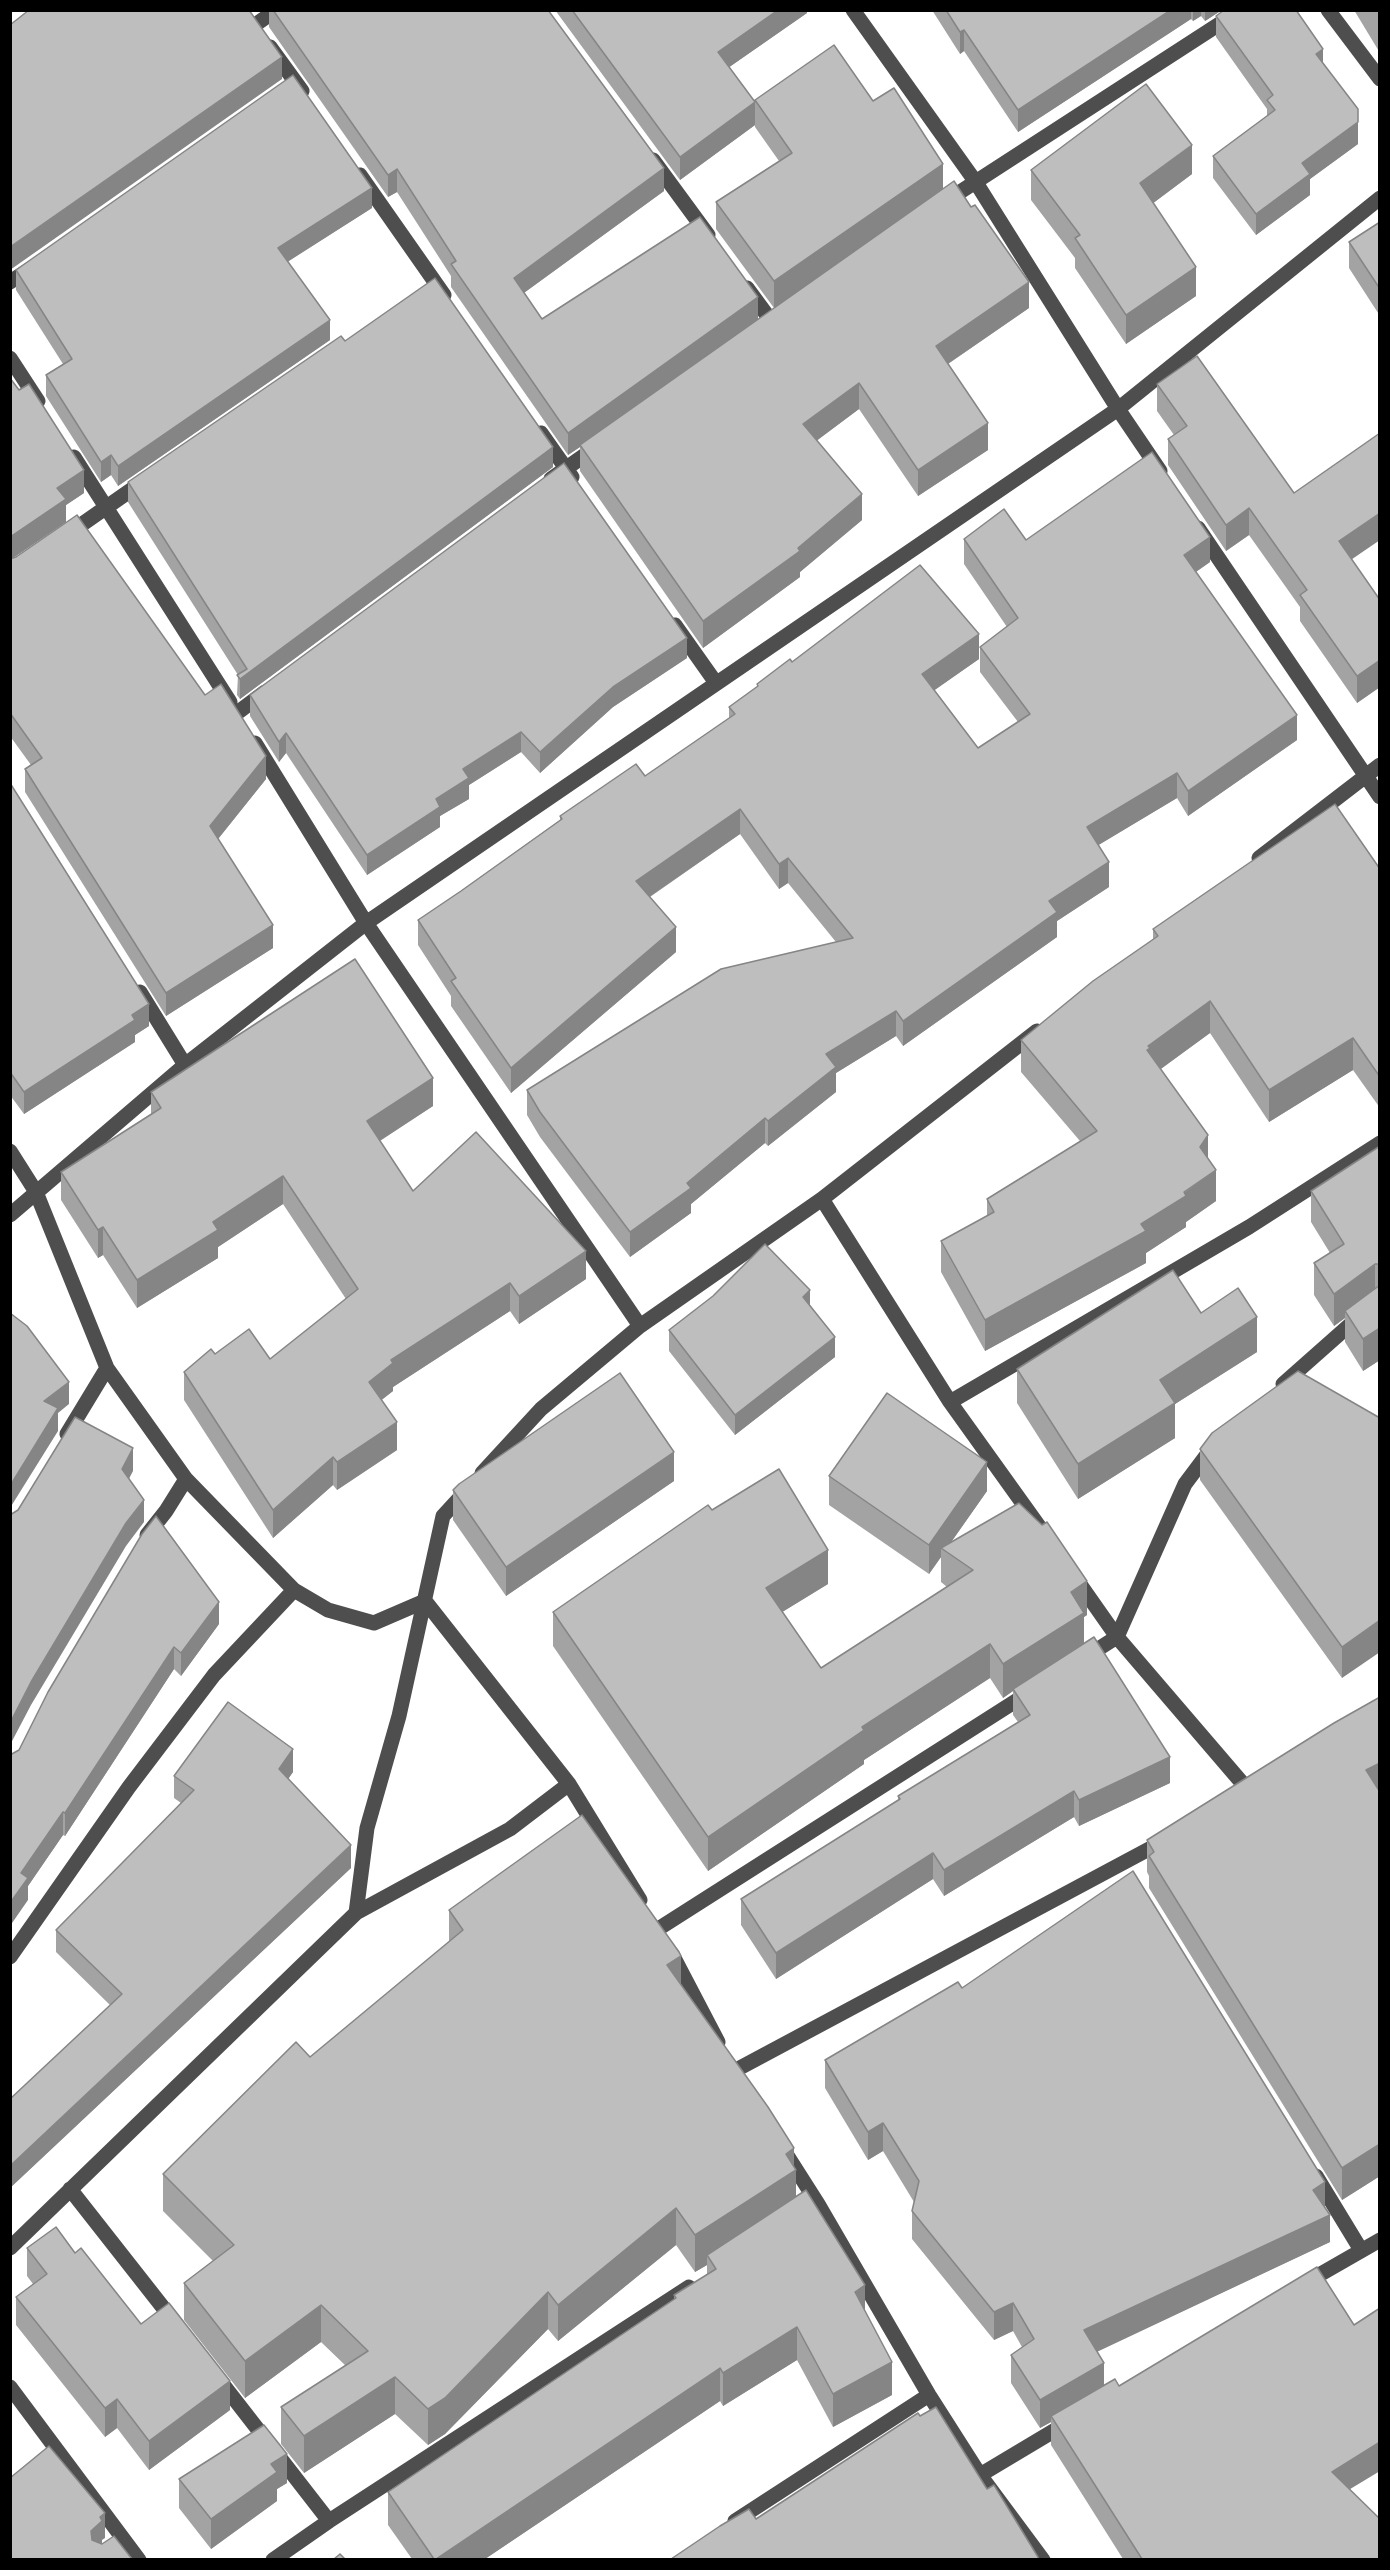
<!DOCTYPE html>
<style>
body{margin:0}
#map{position:relative;width:1390px;height:2570px;overflow:hidden;background:#fff;font-family:Commissioner,sans-serif}
canvas{display:block}
.frame{position:absolute;inset:0;border:12px solid #000;pointer-events:none}
</style>
<div id="map">
<canvas width="1390" height="2570"></canvas>
<div class="frame"></div>
</div>
<script>
const ctx = document.querySelector('canvas').getContext('2d');
ctx.lineJoin = 'round';
function poly(rows) {
  const path = new Path2D();
  for (const r of rows) {
    path.moveTo(r[0], r[1]);
    for (let i = 2; i < r.length; i += 2) path.lineTo(r[i], r[i + 1]);
  }
  return path;
}
function trace(path, color, width, dash) {
  ctx.strokeStyle = color;
  ctx.lineWidth = width;
  ctx.lineCap = dash ? 'butt' : 'round';
  ctx.setLineDash(dash || []);
  ctx.stroke(path);
}
function fillPath(path, color) {
  ctx.fillStyle = color;
  ctx.fill(path, 'evenodd');
}
trace(poly([
 [853,10,975,181,1118,409,1160,471],
 [1328,10,1380,79],
 [255,25,276,10],
 [270,47,302,91],
 [653,160,708,235],
 [360,175,444,295],
 [943,203,1241,10],
 [10,282,33,267],
 [747,288,772,322],
 [10,358,38,401],
 [541,433,572,477],
 [74,457,230,702],
 [551,479,595,448],
 [1198,528,1380,797],
 [68,534,144,481],
 [675,625,716,683],
 [237,713,265,692],
 [255,743,366,923,640,1326],
 [1259,858,1380,765],
 [140,992,185,1065],
 [10,1151,36,1192,107,1368,186,1479,294,1590,328,1610,374,1623,425,1601,569,1784,640,1900],
 [822,1199,950,1402,1041,1529],
 [10,1215,185,1065,366,923,1118,409,1380,198],
 [1283,1384,1353,1322,1380,1304],
 [950,1402,1249,1227,1380,1143],
 [67,1434,107,1368],
 [482,1473,541,1409,640,1326,822,1199,1037,1031],
 [147,1535,166,1511,186,1479],
 [1077,1580,1117,1637,1249,1791],
 [1084,1658,1117,1637,1185,1484,1212,1448],
 [356,1913,367,1828,399,1716,443,1516,466,1491],
 [658,1929,1030,1692],
 [672,1954,718,2042],
 [10,1957,129,1787,214,1675,294,1590],
 [734,2071,1164,1841],
 [783,2149,818,2204,929,2395,980,2475,1043,2560],
 [1316,2176,1361,2250],
 [70,2189,176,2324],
 [10,2248,356,1913,510,1829,569,1784],
 [1305,2283,1380,2240],
 [218,2378,329,2521],
 [10,2387,139,2560],
 [980,2475,1067,2423],
 [735,2521,929,2395],
 [273,2560,329,2521,689,2287]
]), '#4e4e4e', 15);
fillPath(poly([
 [269,10,548,10,664,191,524,293,542,319,758,319,774,308,716,229,716,202,779,161,755,127,755,125,680,180,555,10,807,10,807,13,729,67,755,102,755,100,873,101,943,189,1029,308,948,364,988,450,918,496,859,409,817,440,862,520,800,572,800,577,703,648,580,471,580,447,568,455,451,287,451,276,397,192,388,197,269,27],
 [932,10,1222,10,1205,21,1201,16,1193,21,1191,19,1018,132,964,51,960,54],
 [1354,10,1380,10,1380,53],
 [1216,16,1323,63,1358,144,1310,179,1310,195,1256,235,1213,178,1213,156,1267,116,1267,109,1216,37],
 [1031,170,1192,174,1153,203,1196,296,1126,344,1075,268,1075,258,1031,200],
 [372,208,288,261,330,340,118,486,111,475,101,482,46,396,46,375,63,364,16,290,16,270],
 [1380,222,1380,316,1349,268,1349,242],
 [345,341,553,467,240,699,237,695,238,675,128,502,128,482],
 [10,378,84,493,66,505,66,522,13,558,205,695,266,779,218,839,273,948,166,1016,25,792,25,769,31,765,10,736],
 [1157,384,1294,493,1351,559,1380,600,1380,687,1357,703,1300,621,1300,607,1249,535,1226,551,1168,465,1168,439,1174,435,1157,411],
 [964,539,1026,540,1210,562,1196,572,1297,740,1188,816,1177,798,1098,845,1109,887,1057,921,1057,937,903,1046,896,1036,836,1073,836,1092,768,1146,765,1143,691,1204,691,1213,630,1257,540,1137,527,1115,527,1090,836,942,788,883,779,889,740,834,650,897,676,952,511,1093,451,1006,451,996,418,945,418,920,461,891,560,820,560,816,645,776,729,718,729,707,757,687,757,684,792,662,979,659,934,690,978,748,1018,722,980,672,980,647,1007,627,964,564],
 [687,658,613,707,540,773,521,752,469,785,469,799,440,816,440,827,367,875,286,753,279,762,250,716,250,695],
 [10,783,149,1026,135,1035,135,1042,24,1114,10,1095],
 [1380,869,1380,1108,1353,1070,1269,1122,1210,1033,1160,1069,1208,1159,1216,1201,1186,1222,1186,1227,1146,1253,1146,1263,985,1351,941,1272,941,1241,987,1216,987,1199,1080,1141,1021,1072,1021,1040,1153,939,1153,929],
 [151,1092,433,1106,380,1141,413,1191,586,1279,519,1324,510,1311,393,1387,393,1391,381,1400,397,1450,337,1490,333,1485,273,1538,184,1400,184,1372,215,1354,270,1359,346,1299,283,1204,218,1247,218,1258,137,1308,103,1255,98,1258,61,1200,61,1172,151,1114],
 [1380,1146,1380,1360,1363,1371,1345,1342,1345,1318,1334,1326,1314,1295,1314,1263,1330,1253,1311,1222,1311,1191],
 [810,1305,835,1357,735,1435,669,1351,669,1330],
 [1201,1313,1257,1352,1175,1404,1175,1438,1078,1499,1017,1403,1017,1369],
 [1380,1418,1342,1678,1200,1480,1200,1449],
 [829,1476,987,1491,951,1542,1087,1615,1084,1617,1084,1644,1170,1783,1079,1826,1074,1817,944,1896,933,1879,776,1979,741,1925,741,1899,898,1800,898,1796,1018,1722,1013,1715,1013,1691,1003,1698,990,1678,864,1760,864,1764,708,1871,553,1646,553,1612,712,1510,828,1584,782,1612,821,1668,947,1587,941,1582,941,1557,929,1574,829,1505],
 [674,1481,506,1596,453,1520,453,1490],
 [219,1624,181,1676,174,1669,65,1836,63,1835,28,1886,28,1900,11,1755,19,1750,48,1692],
 [1380,1697,1380,2176,1342,2200,1149,1888,1149,1876,1147,1872,1147,1840],
 [293,1772,288,1779,351,1868,10,2188,10,2099,110,2005,56,1952,56,1930,181,1803,174,1798,174,1776],
 [449,1910,681,1985,794,2168,796,2197,865,2312,892,2395,833,2427,797,2360,723,2406,720,2401,485,2559,412,2559,388,2525,388,2492,674,2299,674,2295,707,2275,707,2265,695,2272,676,2245,558,2341,548,2329,445,2434,428,2445,395,2414,304,2473,281,2444,281,2407,346,2366,321,2342,245,2398,184,2320,184,2283,213,2261,163,2211,163,2174,310,2057,449,1942],
 [962,1988,1325,2207,1330,2242,1097,2351,1104,2385,1119,2386,1350,2489,1380,2559,1123,2559,1051,2445,1051,2422,1040,2428,1011,2383,1011,2355,1022,2347,1013,2331,994,2340,912,2239,912,2211,914,2202,883,2151,868,2160,825,2088,825,2060],
 [27,2248,75,2253,141,2324,230,2410,149,2470,117,2428,105,2437,16,2325,16,2297,33,2284,27,2276],
 [179,2479,287,2483,277,2489,277,2501,211,2549,179,2508]
]), '#a3a3a3');
fillPath(poly([
 [778,10,807,10,807,13,718,75,718,52],
 [1171,10,1191,10,1191,19,1018,132,1018,110],
 [1193,10,1201,10,1201,16,1193,21],
 [1205,10,1222,10,1205,21],
 [964,30,964,51,960,54,960,32],
 [1323,49,1323,71,1316,54],
 [282,57,282,79,10,270,10,247],
 [755,102,755,125,680,180,680,157],
 [1358,122,1358,144,1310,179,1310,195,1256,235,1256,214,1302,163],
 [1192,145,1192,174,1140,213,1140,183],
 [943,164,943,191,774,309,774,281],
 [664,168,664,191,514,300,514,278],
 [397,169,397,192,388,197,388,175],
 [372,188,372,208,278,268,278,248],
 [1196,267,1196,296,1126,344,1126,315],
 [1029,282,1029,308,936,372,936,346],
 [758,297,758,320,580,445,580,447,568,455,568,433],
 [330,320,330,340,118,486,118,466],
 [859,383,859,409,803,451,803,424],
 [988,423,988,450,918,496,918,470],
 [553,447,553,467,240,699,240,679],
 [111,455,111,475,101,482,101,462],
 [84,470,84,493,66,505,66,522,10,560,10,537,57,488],
 [862,494,862,520,800,572,800,577,703,648,703,621,798,548],
 [1249,508,1249,535,1226,551,1226,525],
 [1380,513,1380,540,1339,568,1339,541],
 [1210,537,1210,562,1184,580,1184,555],
 [979,634,979,659,922,699,922,674],
 [687,638,687,658,613,707,540,773,540,752,613,687],
 [1380,660,1380,687,1357,703,1357,676],
 [1297,715,1297,740,1188,816,1188,791],
 [521,732,521,752,469,785,469,799,440,816,440,827,367,875,367,855,436,799,463,769],
 [286,733,286,753,279,762,279,742],
 [266,756,266,779,210,849,210,826],
 [1177,773,1177,798,1087,852,1087,827],
 [740,809,740,834,636,906,636,881],
 [788,858,788,883,779,889,779,864],
 [1109,862,1109,887,1057,921,1057,937,903,1046,903,1021,1049,901],
 [273,925,273,948,166,1016,166,993],
 [676,927,676,952,511,1093,511,1068],
 [1210,1001,1210,1033,1150,1077,1147,1050,1148,1046],
 [149,1004,149,1026,135,1035,135,1042,24,1114,24,1092,132,1015],
 [896,1011,896,1036,836,1073,836,1092,768,1146,768,1121,826,1054],
 [1353,1038,1353,1070,1269,1122,1269,1090],
 [433,1078,433,1106,367,1149,367,1121],
 [765,1118,765,1143,691,1204,691,1213,630,1257,630,1232,687,1183],
 [1208,1135,1208,1167,1200,1147],
 [1216,1170,1216,1201,1186,1222,1186,1227,1146,1253,1146,1263,985,1351,985,1320,1141,1224],
 [283,1176,283,1204,218,1247,218,1258,137,1308,137,1280,213,1222],
 [103,1227,103,1255,98,1258,98,1230],
 [586,1251,586,1279,519,1324,519,1296],
 [1375,1264,1375,1296,1345,1311,1345,1318,1334,1326,1334,1294],
 [510,1283,510,1311,393,1387,393,1391,369,1410,369,1382,391,1360],
 [810,1290,810,1310,803,1297],
 [1257,1317,1257,1352,1175,1404,1175,1438,1078,1499,1078,1464,1160,1380],
 [1380,1328,1380,1360,1363,1371,1363,1339],
 [835,1337,835,1357,735,1435,735,1415],
 [69,1382,69,1404,58,1413,58,1431,10,1508,10,1486,44,1401],
 [397,1422,397,1450,337,1490,337,1462],
 [133,1448,133,1471,122,1492,122,1469],
 [674,1452,674,1481,506,1596,506,1567],
 [333,1457,333,1485,273,1538,273,1510],
 [987,1462,987,1491,945,1551,941,1548,941,1557,929,1574,929,1545],
 [144,1500,144,1522,126,1546,31,1705,10,1745,10,1723,31,1682,126,1523],
 [828,1550,828,1584,766,1622,766,1588],
 [1087,1581,1087,1615,1084,1617,1084,1647,1013,1689,1013,1691,1003,1698,1003,1664,1071,1592],
 [219,1602,219,1624,181,1676,181,1653],
 [1380,1620,1380,1652,1342,1678,1342,1647],
 [990,1644,990,1678,864,1760,864,1764,708,1871,708,1837,862,1727],
 [174,1647,174,1669,65,1836,65,1813],
 [293,1749,293,1772,279,1792,279,1769],
 [1170,1757,1170,1783,1079,1826,1079,1800],
 [1380,1763,1380,1795,1366,1770],
 [1074,1791,1074,1817,944,1896,944,1870],
 [63,1812,63,1835,28,1886,28,1900,10,1926,10,1903,21,1873],
 [351,1845,351,1868,10,2188,10,2166],
 [933,1853,933,1879,776,1979,776,1953],
 [681,1956,681,1992,667,1965],
 [883,2123,883,2151,868,2160,868,2132],
 [1380,2144,1380,2176,1342,2200,1342,2168],
 [794,2148,794,2171,796,2170,796,2207,707,2255,707,2265,695,2272,695,2235,786,2154],
 [1325,2182,1325,2210,1313,2190],
 [676,2208,676,2245,558,2341,558,2305],
 [1330,2215,1330,2242,1084,2358,1084,2330],
 [865,2285,865,2318,855,2292],
 [548,2292,548,2329,445,2434,428,2445,428,2409],
 [1013,2303,1013,2331,994,2340,994,2312],
 [321,2305,321,2342,245,2398,245,2361],
 [797,2327,797,2360,723,2406,723,2373],
 [892,2362,892,2395,833,2427,833,2394],
 [1104,2363,1104,2391,1051,2416,1051,2422,1040,2428,1040,2400],
 [720,2368,720,2401,485,2559,436,2559],
 [395,2377,395,2414,304,2473,304,2436],
 [230,2381,230,2410,149,2470,149,2441],
 [117,2399,117,2428,105,2437,105,2408],
 [1380,2442,1380,2471,1332,2500,1332,2472],
 [287,2454,287,2483,277,2489,277,2501,211,2549,211,2519,271,2464],
 [105,2513,105,2538,102,2540,102,2546,91,2556,91,2531,100,2517]
]), '#858585');
const building = poly([
 [29,10,249,10,282,57,10,247,10,25,29,10],
 [273,10,548,10,664,168,514,278,542,319,700,217,758,297,568,433,451,264,456,261,397,169,388,175,273,10],
 [572,10,778,10,718,52,755,102,680,157,572,10],
 [946,10,1171,10,1018,110,964,30,960,32,946,10],
 [1224,10,1296,10,1323,49,1316,54,1358,109,1358,122,1302,163,1310,174,1256,214,1213,156,1275,110,1267,100,1273,95,1216,16,1224,10],
 [834,45,873,101,894,88,943,164,774,281,716,202,792,153,755,100,834,45],
 [293,75,372,188,278,248,330,320,118,466,111,455,101,462,46,375,72,359,16,270,293,75],
 [1146,84,1192,145,1140,183,1196,267,1126,315,1075,238,1080,235,1031,170,1146,84],
 [954,181,971,207,975,205,1029,282,936,346,988,423,918,470,859,383,803,424,862,494,798,548,800,551,703,621,580,445,954,181],
 [1380,222,1380,289,1349,242,1380,222],
 [435,278,553,447,240,679,237,675,247,669,128,482,341,336,345,341,435,278],
 [1197,356,1294,493,1380,433,1380,513,1339,541,1380,600,1380,660,1357,676,1300,595,1307,590,1249,508,1226,525,1168,439,1187,426,1157,384,1197,356],
 [10,378,19,390,29,384,84,470,57,488,66,499,10,537,10,378],
 [1152,452,1210,537,1184,555,1297,715,1188,791,1177,773,1087,827,1109,862,1049,901,1057,912,903,1021,896,1011,826,1054,836,1067,768,1121,765,1118,687,1183,691,1188,630,1232,540,1112,527,1090,721,969,853,938,788,858,779,864,740,809,636,881,676,927,511,1068,451,981,456,978,418,920,461,891,562,819,560,816,636,764,645,776,735,714,729,707,758,686,757,684,790,659,792,662,920,565,979,634,922,674,978,748,1030,714,980,647,1018,618,964,539,1004,509,1026,540,1152,452],
 [564,463,687,638,613,687,540,752,521,732,463,769,469,778,436,799,440,807,367,855,286,733,279,742,250,695,564,463],
 [77,515,205,695,221,684,266,756,210,826,273,925,166,993,25,769,42,758,10,713,10,559,16,557,77,515],
 [10,783,149,1004,132,1015,135,1020,24,1092,10,1072,10,783],
 [1335,804,1380,869,1380,1077,1353,1038,1269,1090,1210,1001,1148,1046,1150,1048,1147,1050,1208,1135,1200,1147,1216,1170,1184,1192,1186,1196,1141,1224,1146,1231,985,1320,941,1241,994,1212,987,1199,1097,1131,1021,1040,1093,981,1158,936,1153,929,1335,804],
 [355,959,433,1078,367,1121,413,1191,476,1132,586,1251,519,1296,510,1283,391,1360,393,1363,369,1382,397,1422,337,1462,333,1457,273,1510,184,1372,211,1349,215,1354,249,1329,270,1359,358,1289,283,1176,213,1222,218,1230,137,1280,103,1227,98,1230,61,1172,161,1108,151,1092,355,959],
 [1380,1146,1380,1264,1375,1264,1334,1294,1314,1263,1344,1244,1311,1191,1380,1146],
 [765,1244,810,1290,803,1297,835,1337,735,1415,669,1330,713,1296,765,1244],
 [1173,1270,1201,1313,1238,1288,1257,1317,1160,1380,1175,1403,1078,1464,1017,1369,1173,1270],
 [1380,1285,1380,1328,1363,1339,1345,1311,1380,1285],
 [10,1313,27,1326,69,1382,44,1401,58,1408,10,1486,10,1313],
 [1298,1371,1380,1418,1380,1620,1342,1647,1200,1449,1212,1433,1298,1371],
 [620,1373,674,1452,506,1567,453,1490,459,1484,620,1373],
 [887,1393,987,1462,929,1545,829,1476,887,1393],
 [75,1417,133,1448,122,1469,144,1500,126,1523,31,1682,10,1723,10,1515,18,1510,75,1417],
 [779,1469,828,1550,766,1588,821,1668,973,1570,941,1548,1019,1503,1042,1525,1047,1522,1087,1581,1071,1592,1084,1613,1003,1664,990,1644,862,1727,864,1730,708,1837,553,1612,708,1505,712,1510,779,1469],
 [156,1516,219,1602,181,1653,174,1647,65,1813,63,1812,21,1873,28,1878,10,1903,10,1755,19,1750,48,1692,142,1534,156,1516],
 [1094,1637,1170,1757,1079,1800,1074,1791,944,1870,933,1853,776,1953,741,1899,900,1799,898,1796,1030,1715,1013,1689,1094,1637],
 [1380,1697,1380,1763,1366,1770,1380,1792,1380,2144,1342,2168,1149,1856,1154,1852,1147,1840,1334,1723,1380,1697],
 [228,1702,293,1749,279,1769,351,1845,10,2166,10,2099,122,1994,56,1930,194,1790,174,1776,228,1702],
 [582,1815,679,1952,681,1956,667,1965,768,2107,794,2148,786,2154,796,2170,695,2235,676,2208,558,2305,548,2292,445,2398,428,2409,395,2377,304,2436,281,2407,368,2351,321,2305,245,2361,184,2283,234,2245,163,2174,296,2042,310,2057,463,1930,449,1910,582,1815],
 [1133,1871,1325,2182,1313,2190,1330,2215,1084,2330,1104,2363,1040,2400,1011,2355,1034,2339,1013,2303,994,2312,912,2211,919,2181,883,2123,868,2132,825,2060,958,1982,962,1988,1133,1871],
 [806,2190,865,2285,855,2292,892,2362,833,2394,797,2327,723,2373,720,2368,436,2559,434,2559,388,2492,676,2298,674,2295,716,2269,707,2255,806,2190],
 [56,2227,75,2253,81,2248,141,2324,169,2303,230,2381,149,2441,117,2399,105,2408,16,2297,47,2274,27,2248,56,2227],
 [1317,2267,1354,2325,1380,2308,1380,2442,1332,2472,1380,2519,1380,2559,1142,2559,1051,2416,1115,2379,1119,2386,1317,2267],
 [936,2407,987,2489,994,2485,1038,2557,1038,2559,671,2559,720,2526,749,2509,756,2519,918,2413,920,2416,936,2407],
 [264,2425,287,2454,271,2464,277,2472,211,2519,179,2479,264,2425],
 [49,2446,105,2513,100,2517,102,2521,91,2531,92,2540,102,2544,114,2536,132,2559,10,2559,10,2478,49,2446],
 [340,2554,345,2559,334,2559,340,2554]
]);
fillPath(building, '#bebebe');
trace(building, '#858585', 1.5);
</script>
